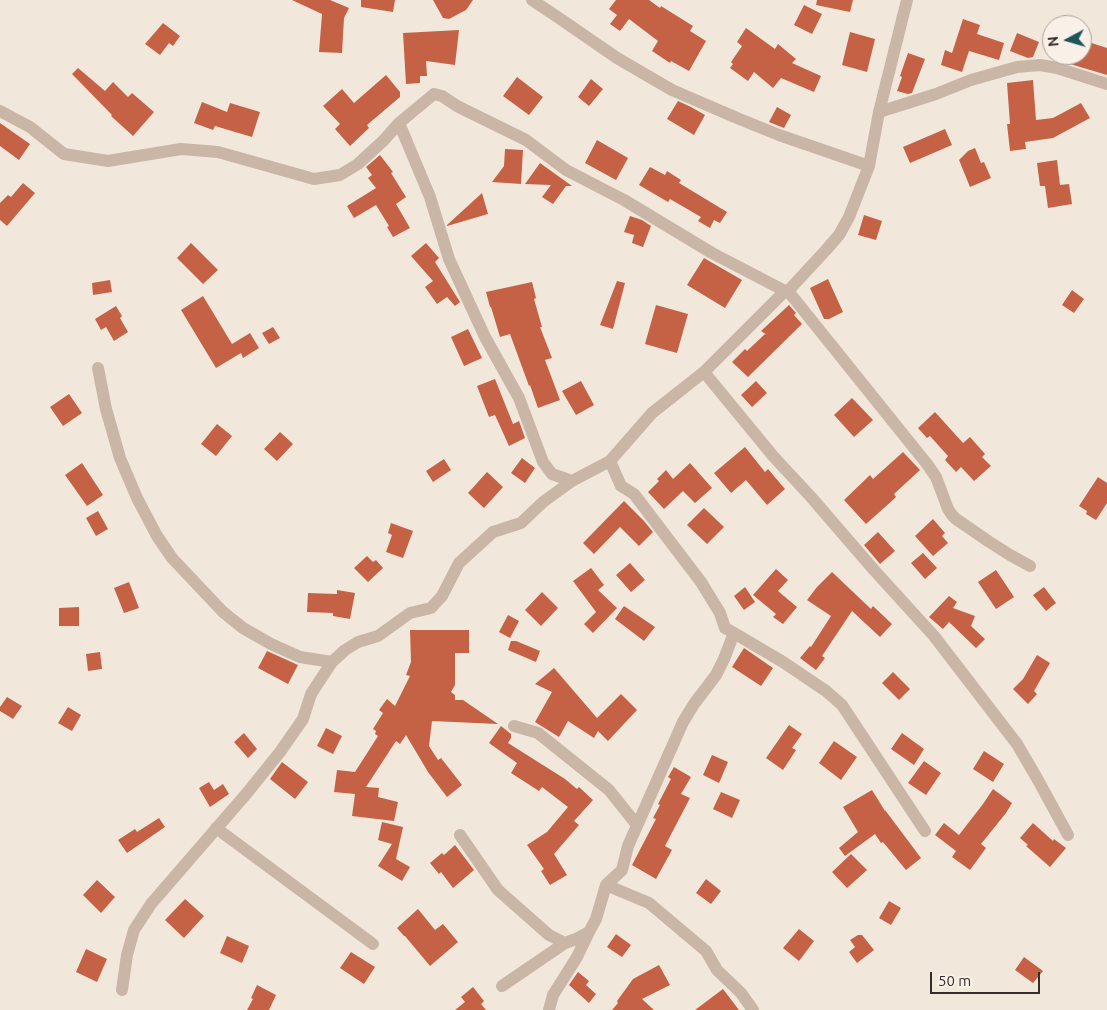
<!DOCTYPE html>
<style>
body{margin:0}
#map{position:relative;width:1107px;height:1010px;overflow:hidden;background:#f2e7db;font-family:Ubuntu,sans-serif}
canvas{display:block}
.north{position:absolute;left:1042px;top:15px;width:50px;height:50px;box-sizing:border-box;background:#f9f1e8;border:1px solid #aba29b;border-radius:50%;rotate:264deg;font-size:14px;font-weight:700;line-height:20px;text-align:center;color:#362c28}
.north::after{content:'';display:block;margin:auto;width:18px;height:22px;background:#1d5558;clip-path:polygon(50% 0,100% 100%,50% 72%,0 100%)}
.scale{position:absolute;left:930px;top:972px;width:110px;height:22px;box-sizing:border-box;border:2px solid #362c28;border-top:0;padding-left:6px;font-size:15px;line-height:18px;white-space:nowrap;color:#362c28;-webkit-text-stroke:4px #f9f1e8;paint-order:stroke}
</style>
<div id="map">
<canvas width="1107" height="1010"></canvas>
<div class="north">N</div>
<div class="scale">50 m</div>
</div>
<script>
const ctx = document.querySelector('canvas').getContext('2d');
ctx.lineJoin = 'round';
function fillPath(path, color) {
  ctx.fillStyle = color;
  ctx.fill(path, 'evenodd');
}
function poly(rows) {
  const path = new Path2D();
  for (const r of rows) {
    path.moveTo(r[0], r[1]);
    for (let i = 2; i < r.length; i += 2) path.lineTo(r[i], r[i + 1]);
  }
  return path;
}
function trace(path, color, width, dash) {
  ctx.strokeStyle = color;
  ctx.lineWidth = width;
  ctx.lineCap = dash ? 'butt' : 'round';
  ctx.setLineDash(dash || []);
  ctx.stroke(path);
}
fillPath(poly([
 [292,0,330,0,349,8,344,18,342,53,319,52,322,14],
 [361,0,395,0,393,12,361,7],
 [433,0,473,0,466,10,449,19,443,18],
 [616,0,649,0,660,8,661,6,693,26,690,31,706,41,689,71,671,61,670,63,652,51,658,41,629,19,620,31,610,24,617,15,609,9],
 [817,0,853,0,850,12,816,5],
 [804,5,822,14,812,34,794,25],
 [963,19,980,25,977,34,1004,43,999,60,969,51,962,72,941,65,945,50,952,53],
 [163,23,180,36,173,46,169,43,160,55,145,44],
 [746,28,775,49,778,44,796,59,792,63,821,76,814,92,781,78,773,88,754,72,748,81,730,68,733,64,731,62,742,46,737,42],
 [459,30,455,65,426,61,427,76,420,76,420,83,406,84,403,33],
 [850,32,875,39,867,72,842,65],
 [1017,33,1039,42,1033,57,1028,58,1010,51],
 [1082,40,1107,48,1107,75,1050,58,1050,55,1082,55],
 [908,53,925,59,912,93,908,94,897,91,902,77,900,76],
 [78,68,105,91,113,82,128,97,132,93,154,112,133,136,111,116,112,115,72,74],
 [386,75,400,92,400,97,367,125,369,128,350,146,335,129,340,124,323,106,342,89,354,103],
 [517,77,543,97,529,115,503,96],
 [591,79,603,89,589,106,578,97],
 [1033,80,1036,120,1053,118,1081,103,1090,118,1053,138,1025,142,1026,149,1010,151,1007,124,1010,124,1007,83],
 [678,101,691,107,705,115,694,135,667,119],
 [202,102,227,112,230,103,260,112,252,137,215,126,213,130,194,123],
 [777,107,791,115,784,128,769,122],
 [0,123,30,144,19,160,0,146],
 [945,129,952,145,910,163,903,147],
 [597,140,628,158,616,180,585,163],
 [975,148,981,163,984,162,991,178,970,187,959,160,968,151],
 [505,149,523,150,521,184,492,182,504,166],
 [380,155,393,172,391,173,406,197,396,204,410,228,393,237,387,227,389,226,376,205,354,218,347,206,376,188,368,178,372,175,366,167],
 [1057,160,1060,185,1069,184,1072,204,1048,208,1045,186,1040,186,1037,163],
 [540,163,572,186,566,186,553,204,542,197,551,185,525,184],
 [650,167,665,175,667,171,681,180,679,183,727,212,720,223,714,220,710,228,698,221,701,217,670,199,668,202,639,185],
 [23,183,35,193,7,226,0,220,0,203,8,195,11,197],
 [482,193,488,214,447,226,447,225],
 [864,215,882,221,876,240,858,235],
 [630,216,642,220,651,226,643,247,632,243,634,235,624,232],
 [191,243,218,270,203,284,177,258],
 [426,243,439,258,435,262,460,302,455,306,447,297,437,304,425,287,433,281,411,256],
 [704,258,742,280,725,308,687,285],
 [828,279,843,312,829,319,824,319,810,288],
 [110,280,112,292,93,295,92,283],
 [617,281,625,283,613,329,600,325],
 [532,282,536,298,534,299,542,327,540,327,552,358,545,360,560,400,538,408,530,385,529,386,510,334,500,337,491,307,490,307,486,292],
 [1072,290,1084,299,1074,313,1062,305],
 [203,296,232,344,250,333,259,348,243,358,241,353,216,368,181,310],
 [656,305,688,314,677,353,645,344],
 [789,305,796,313,794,315,802,324,748,377,732,362,745,349,747,351,765,334,767,335,761,331],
 [116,306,122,316,120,318,128,332,114,341,106,327,101,330,95,319],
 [273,327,280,338,269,344,262,333],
 [468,329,482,358,464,366,451,337],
 [495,379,513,424,519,421,525,438,509,446,495,415,489,417,477,386],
 [581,381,594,405,576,415,562,391],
 [756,381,767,393,752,407,741,395],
 [69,394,82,413,63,426,50,407],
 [852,398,873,420,854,437,834,415],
 [935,412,963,443,970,437,985,454,982,457,991,466,974,481,961,467,956,472,945,460,948,456,930,436,927,438,918,428],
 [217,424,232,436,216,456,201,444],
 [280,432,293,444,277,461,264,449],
 [745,447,765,472,768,469,785,489,767,505,746,480,731,493,714,473],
 [903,452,920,470,894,494,896,497,894,499,866,524,844,500,870,475,873,479],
 [522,458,535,468,525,483,511,473],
 [444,459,451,470,433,482,426,471],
 [82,463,103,495,87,506,65,475],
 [690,463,712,488,695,503,683,491,664,509,648,492,659,481,657,479,666,470,673,479],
 [487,472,503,487,484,508,468,493],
 [1098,477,1107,483,1107,503,1096,520,1086,514,1087,511,1079,506],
 [624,501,644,521,653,532,639,546,620,527,594,554,583,543],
 [704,508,724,527,707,544,687,525],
 [98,511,108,529,96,536,86,518],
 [933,519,945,533,942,536,948,543,933,556,915,536],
 [391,523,413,531,403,558,386,552,392,535,388,533],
 [878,532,895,551,880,564,864,545],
 [923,553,937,568,925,579,911,563],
 [367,556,373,562,376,560,383,568,368,582,354,568],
 [630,563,645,580,631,592,616,575],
 [591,568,604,585,598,590,617,608,593,633,584,624,596,612,573,581],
 [776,569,788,580,778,591,797,607,783,624,773,617,776,614,753,595],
 [996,570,1014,597,996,609,978,582],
 [832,572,871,609,873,606,892,624,880,637,852,611,822,656,825,658,816,670,800,658,810,646,811,647,831,616,807,600,817,587],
 [129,582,139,608,124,613,114,588],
 [745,587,755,602,744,610,734,596],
 [1044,587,1056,603,1046,611,1033,595],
 [337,590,355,593,350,619,333,616,333,613,307,612,308,593,337,594],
 [542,592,558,608,541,626,525,610],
 [949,596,957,602,953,608,975,616,971,626,985,639,976,648,949,622,943,629,929,617],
 [624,606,655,627,644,641,615,619],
 [79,607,79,626,59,626,59,608],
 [508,615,519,621,510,638,499,632],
 [410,630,469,630,469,653,455,653,455,685,451,692,455,695,455,700,463,700,498,724,432,721,429,746,438,760,441,758,462,785,447,797,428,772,406,735,400,744,396,741,366,787,379,788,378,797,398,802,394,821,352,816,355,794,334,792,337,770,355,772,378,736,375,734,376,731,373,729,383,713,379,710,387,699,395,706,410,676,406,675,411,662],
 [511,641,516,641,540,651,536,662,508,650],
 [744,648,773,668,761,686,732,667],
 [267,651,298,665,288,684,258,668],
 [100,652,102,669,88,671,86,654],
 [1037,655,1050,663,1034,691,1037,694,1028,704,1013,689,1023,679],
 [554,668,597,718,621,694,637,710,608,741,598,731,594,738,568,721,559,737,535,722,552,692,535,684],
 [893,672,910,689,899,700,882,683],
 [7,697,22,706,13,719,0,711,0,707],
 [68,707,81,715,72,731,58,723],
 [789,725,802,734,792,748,796,750,783,770,766,758],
 [501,726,511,734,511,738,508,743,565,779,577,789,579,787,593,800,574,821,579,825,554,854,567,875,550,885,541,871,544,869,527,845,547,832,568,807,542,787,539,791,511,773,517,763,489,743],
 [326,728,342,736,333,754,317,746],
 [244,733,257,749,248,758,234,742],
 [902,733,924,749,914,765,891,749],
 [834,741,857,757,841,780,819,763],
 [984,751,1004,764,993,782,973,769],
 [712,755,728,762,719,783,703,775],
 [924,761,941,773,926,795,908,783],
 [282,762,308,782,295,799,270,779],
 [674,767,691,777,681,794,690,798,665,846,672,850,656,879,632,865,656,819,653,818,660,805,658,804,671,779,668,777],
 [209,782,214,790,223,784,229,794,210,807,199,788],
 [993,789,1012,803,1006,813,981,844,986,848,970,870,952,857,956,851,935,835,944,823,959,835,983,804],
 [872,790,885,811,885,810,921,858,906,870,883,842,881,843,875,834,845,856,839,848,858,832,843,807],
 [721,792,740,800,732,818,713,809],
 [159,818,165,827,127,853,118,840,135,829,137,832],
 [382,822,403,827,396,859,410,867,402,881,378,866,392,844,378,840],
 [1033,823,1053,841,1054,839,1066,848,1050,867,1026,846,1028,845,1020,838],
 [455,845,474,870,453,888,441,872,439,874,430,863,442,853,444,855],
 [851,854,867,870,847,888,832,872],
 [706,879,721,891,711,904,696,893],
 [97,880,115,897,101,913,83,895],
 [185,899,204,916,184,938,165,920],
 [889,901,901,908,891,925,879,918],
 [418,909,435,930,443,924,458,942,430,966,405,936,404,936,397,928],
 [799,929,814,941,799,961,783,948],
 [616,934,631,945,622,957,607,947],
 [858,935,862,935,874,950,857,963,849,952,855,947,850,940],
 [227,936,249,946,242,963,220,953],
 [86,949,107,959,97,982,76,972],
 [351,952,375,967,364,984,340,968],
 [1024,957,1043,971,1033,983,1015,970],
 [659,965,670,985,642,999,654,1010,612,1010,618,1003,617,1001,633,979],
 [578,972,589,981,586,985,596,994,589,1003,569,985],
 [257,985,276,995,269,1010,247,1010,253,999,251,998],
 [473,987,484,1001,481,1004,486,1010,455,1010,465,1002,461,997],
 [723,989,739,1010,695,1010]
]), '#c56246');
trace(poly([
 [532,0,559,18,617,58,672,90,737,118,779,135,869,166],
 [0,111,30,127,64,154,108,161,181,149,218,152,314,179,340,175,358,164,384,140,399,123,434,94,442,96,457,106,526,140,566,170,624,200,712,253,785,291],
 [879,112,936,94,971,80,1017,67,1040,65,1057,68,1107,84],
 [399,123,430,197,449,259,485,337,519,398,543,462,552,474,572,481],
 [788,291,927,464,936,477,948,509,952,515,956,519,988,541,1010,555,1030,566],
 [98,368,106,409,120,458,137,498,157,536,172,558,223,612,243,628,271,644,300,657,332,662],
 [704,372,773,456,811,497,874,570,934,636,1017,744,1038,780,1068,835],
 [734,633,783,662,826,691,842,705,925,831],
 [514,726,538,733,609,790,637,825],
 [216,828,373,944],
 [460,835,498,890,549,935,565,943,576,939,589,932],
 [606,885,649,903,706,951,717,970,741,993,753,1010],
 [502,986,565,943],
 [122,990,127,955,134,930,151,904,247,793,280,752,303,719,311,694,332,662,345,650,358,642,378,636,410,613,431,608,442,596,459,563,493,532,521,523,543,502,572,481,610,461,652,413,704,372,785,291,788,291,826,250,839,235,849,217,869,166,879,112,907,0],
 [549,1010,553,995,577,957,589,932,596,919,606,885,622,870,628,846,683,722,694,704,716,675,724,659,734,633,725,628,720,613,701,582,634,494,621,486,610,461]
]), '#cab6a7', 12);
</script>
